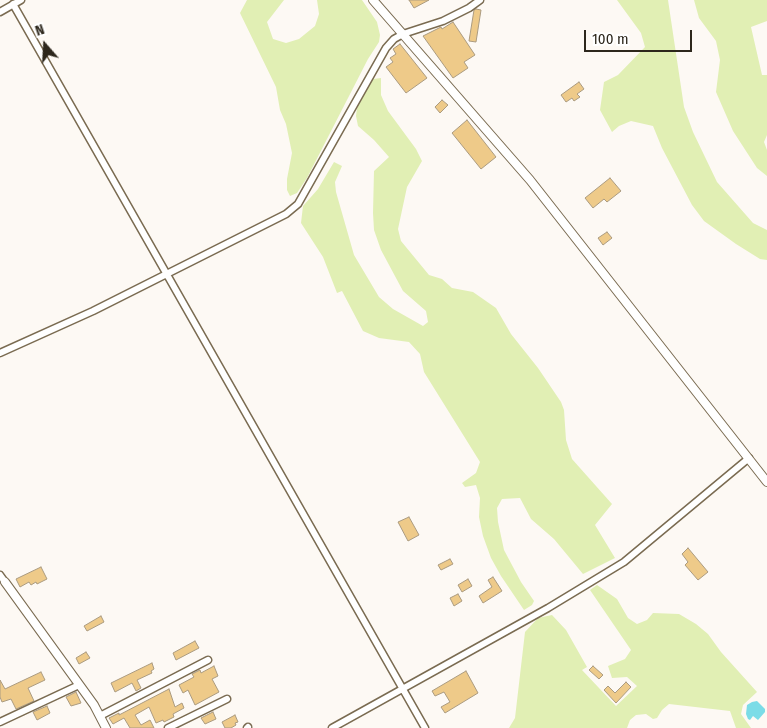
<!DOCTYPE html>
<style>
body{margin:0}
#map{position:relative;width:767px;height:728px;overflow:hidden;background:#fdf9f4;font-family:"Fira Sans Condensed",sans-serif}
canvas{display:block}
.north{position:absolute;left:20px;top:20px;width:50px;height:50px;-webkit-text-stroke:4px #fff;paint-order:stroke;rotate:341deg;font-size:14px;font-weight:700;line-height:20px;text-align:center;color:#2d271c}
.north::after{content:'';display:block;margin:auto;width:18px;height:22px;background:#2d271c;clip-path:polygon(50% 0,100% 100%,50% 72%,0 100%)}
.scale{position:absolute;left:584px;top:30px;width:108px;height:22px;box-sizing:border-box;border:2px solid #2d271c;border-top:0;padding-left:6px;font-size:15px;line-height:18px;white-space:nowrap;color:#2d271c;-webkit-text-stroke:4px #fff;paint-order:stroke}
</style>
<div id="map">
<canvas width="767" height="728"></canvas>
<div class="north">N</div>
<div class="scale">100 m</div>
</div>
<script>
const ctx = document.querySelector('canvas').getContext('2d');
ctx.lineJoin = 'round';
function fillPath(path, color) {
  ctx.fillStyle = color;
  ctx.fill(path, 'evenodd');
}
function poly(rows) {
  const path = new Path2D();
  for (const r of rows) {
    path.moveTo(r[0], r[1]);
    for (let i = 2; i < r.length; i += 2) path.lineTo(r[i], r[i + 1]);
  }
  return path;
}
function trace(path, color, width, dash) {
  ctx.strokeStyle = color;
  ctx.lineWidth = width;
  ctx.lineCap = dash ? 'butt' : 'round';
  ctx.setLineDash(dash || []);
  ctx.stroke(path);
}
fillPath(poly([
 [247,0,284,0,267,22,273,39,286,43,299,39,315,26,319,14,317,0,362,0,377,22,380,35,379,42,368,59,307,178,297,193,290,196,287,190,287,179,292,153,286,124,280,110,276,87,240,13],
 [617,0,668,0,684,107,693,132,717,182,753,223,767,230,767,260,760,259,736,244,704,221,692,205,662,148,653,126,631,121,619,126,612,132,600,110,604,82,618,75,645,47,641,33],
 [694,0,767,0,767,21,751,27,762,75,767,75,767,135,764,142,767,150,767,176,757,168,733,131,716,92,720,60,716,41,699,18],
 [381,78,381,95,388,111,416,149,422,161,407,187,398,229,401,241,429,275,442,279,452,288,473,292,496,308,511,334,538,368,561,402,564,410,566,440,572,459,612,504,595,525,615,558,583,574,554,539,531,519,520,498,502,499,497,508,498,522,504,550,521,582,534,601,532,605,524,610,501,576,491,558,483,536,479,517,480,498,476,485,465,487,462,483,476,473,480,462,424,372,420,354,409,342,379,338,363,331,342,291,337,293,323,257,301,223,303,206,318,189,334,162,342,166,335,182,336,192,354,255,379,297,393,309,423,326,428,322,426,311,403,291,381,250,374,230,373,213,374,171,389,157,374,140,358,126,356,116,357,108,373,79],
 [597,585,617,599,628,618,637,624,647,620,653,613,679,614,696,624,708,634,721,652,757,692,743,705,741,714,751,728,736,728,730,711,669,704,662,710,657,718,653,719,646,714,636,715,630,720,627,728,509,728,515,718,525,632,538,618,552,615,566,630,587,667,582,670,616,706,637,686,627,677,612,678,608,666,625,659,631,650,590,590]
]), '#e1efb4');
fillPath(poly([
 [757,701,765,709,765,712,758,720,753,716,750,720,748,719,746,714,747,705,752,702]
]), '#7bdce7');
const building = poly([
 [409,0,429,0,414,8,409,0],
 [476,9,481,10,476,42,469,41,474,10,476,9],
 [453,22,475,55,464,62,468,68,453,78,423,36,441,27,442,29,453,22],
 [400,44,427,78,406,93,386,67,393,62,390,58,396,54,393,49,400,44],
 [579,82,584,89,577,94,580,97,574,101,572,98,566,102,561,95,579,82],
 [442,100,448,105,440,113,435,107,442,100],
 [467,120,496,157,481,169,452,133,467,120],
 [610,178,621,191,607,202,604,199,593,208,585,198,610,178],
 [607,232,612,238,603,245,598,238,607,232],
 [409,517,419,535,408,541,398,522,409,517],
 [688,548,708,572,698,580,685,565,688,562,682,554,688,548],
 [450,559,453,564,441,570,438,565,450,559],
 [41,567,47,579,37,584,36,582,31,585,29,582,20,587,16,579,41,567],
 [493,577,502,591,483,603,479,596,492,587,488,580,493,577],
 [468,579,472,586,462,592,458,585,468,579],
 [458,594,462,601,454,606,450,598,458,594],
 [101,616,104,622,87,631,84,626,101,616],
 [195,641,199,648,176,660,173,653,195,641],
 [86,652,90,658,79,664,76,658,86,652],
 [152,663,154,669,151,671,152,673,137,680,141,688,136,691,132,683,115,692,111,683,152,663],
 [214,666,218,676,212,679,219,692,195,705,188,690,183,693,179,685,194,677,192,674,200,670,201,673,214,666],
 [593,666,603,675,599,679,589,670,593,666],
 [466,671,478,693,445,713,441,707,450,702,444,692,435,696,432,691,466,671],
 [41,672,45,680,28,688,34,701,16,709,11,699,2,702,0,697,0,680,5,689,41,672],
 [626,682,631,687,616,703,604,690,608,686,615,693,626,682],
 [169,689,175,707,182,703,184,708,173,714,174,717,164,722,163,720,156,723,149,707,135,715,141,725,150,720,154,728,130,728,124,718,113,724,109,718,119,713,119,715,169,689],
 [76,692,81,703,71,706,66,697,76,692],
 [47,706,50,713,37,720,33,712,47,706],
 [213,712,216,719,205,724,201,718,213,712],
 [235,715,238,722,235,723,236,725,231,728,225,728,222,722,235,715]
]);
fillPath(building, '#eeca89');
trace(building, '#ab9b80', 1);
const minor = poly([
 [13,4,425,728],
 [0,12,21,0],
 [0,353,93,311,286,214,298,204,386,48,394,39,403,34,443,21,469,8,480,0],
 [0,575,5,582],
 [100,716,208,660],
 [0,722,79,685],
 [168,728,227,699],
 [247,728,248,727],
 [332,728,548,608,624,562,749,458]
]);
const tertiary = poly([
 [373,0,530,180,767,482],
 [5,582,94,705,106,728]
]);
trace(minor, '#7a6b51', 9);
trace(tertiary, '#7a6b51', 10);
trace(minor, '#fff', 6);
trace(tertiary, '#fff', 8);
</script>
